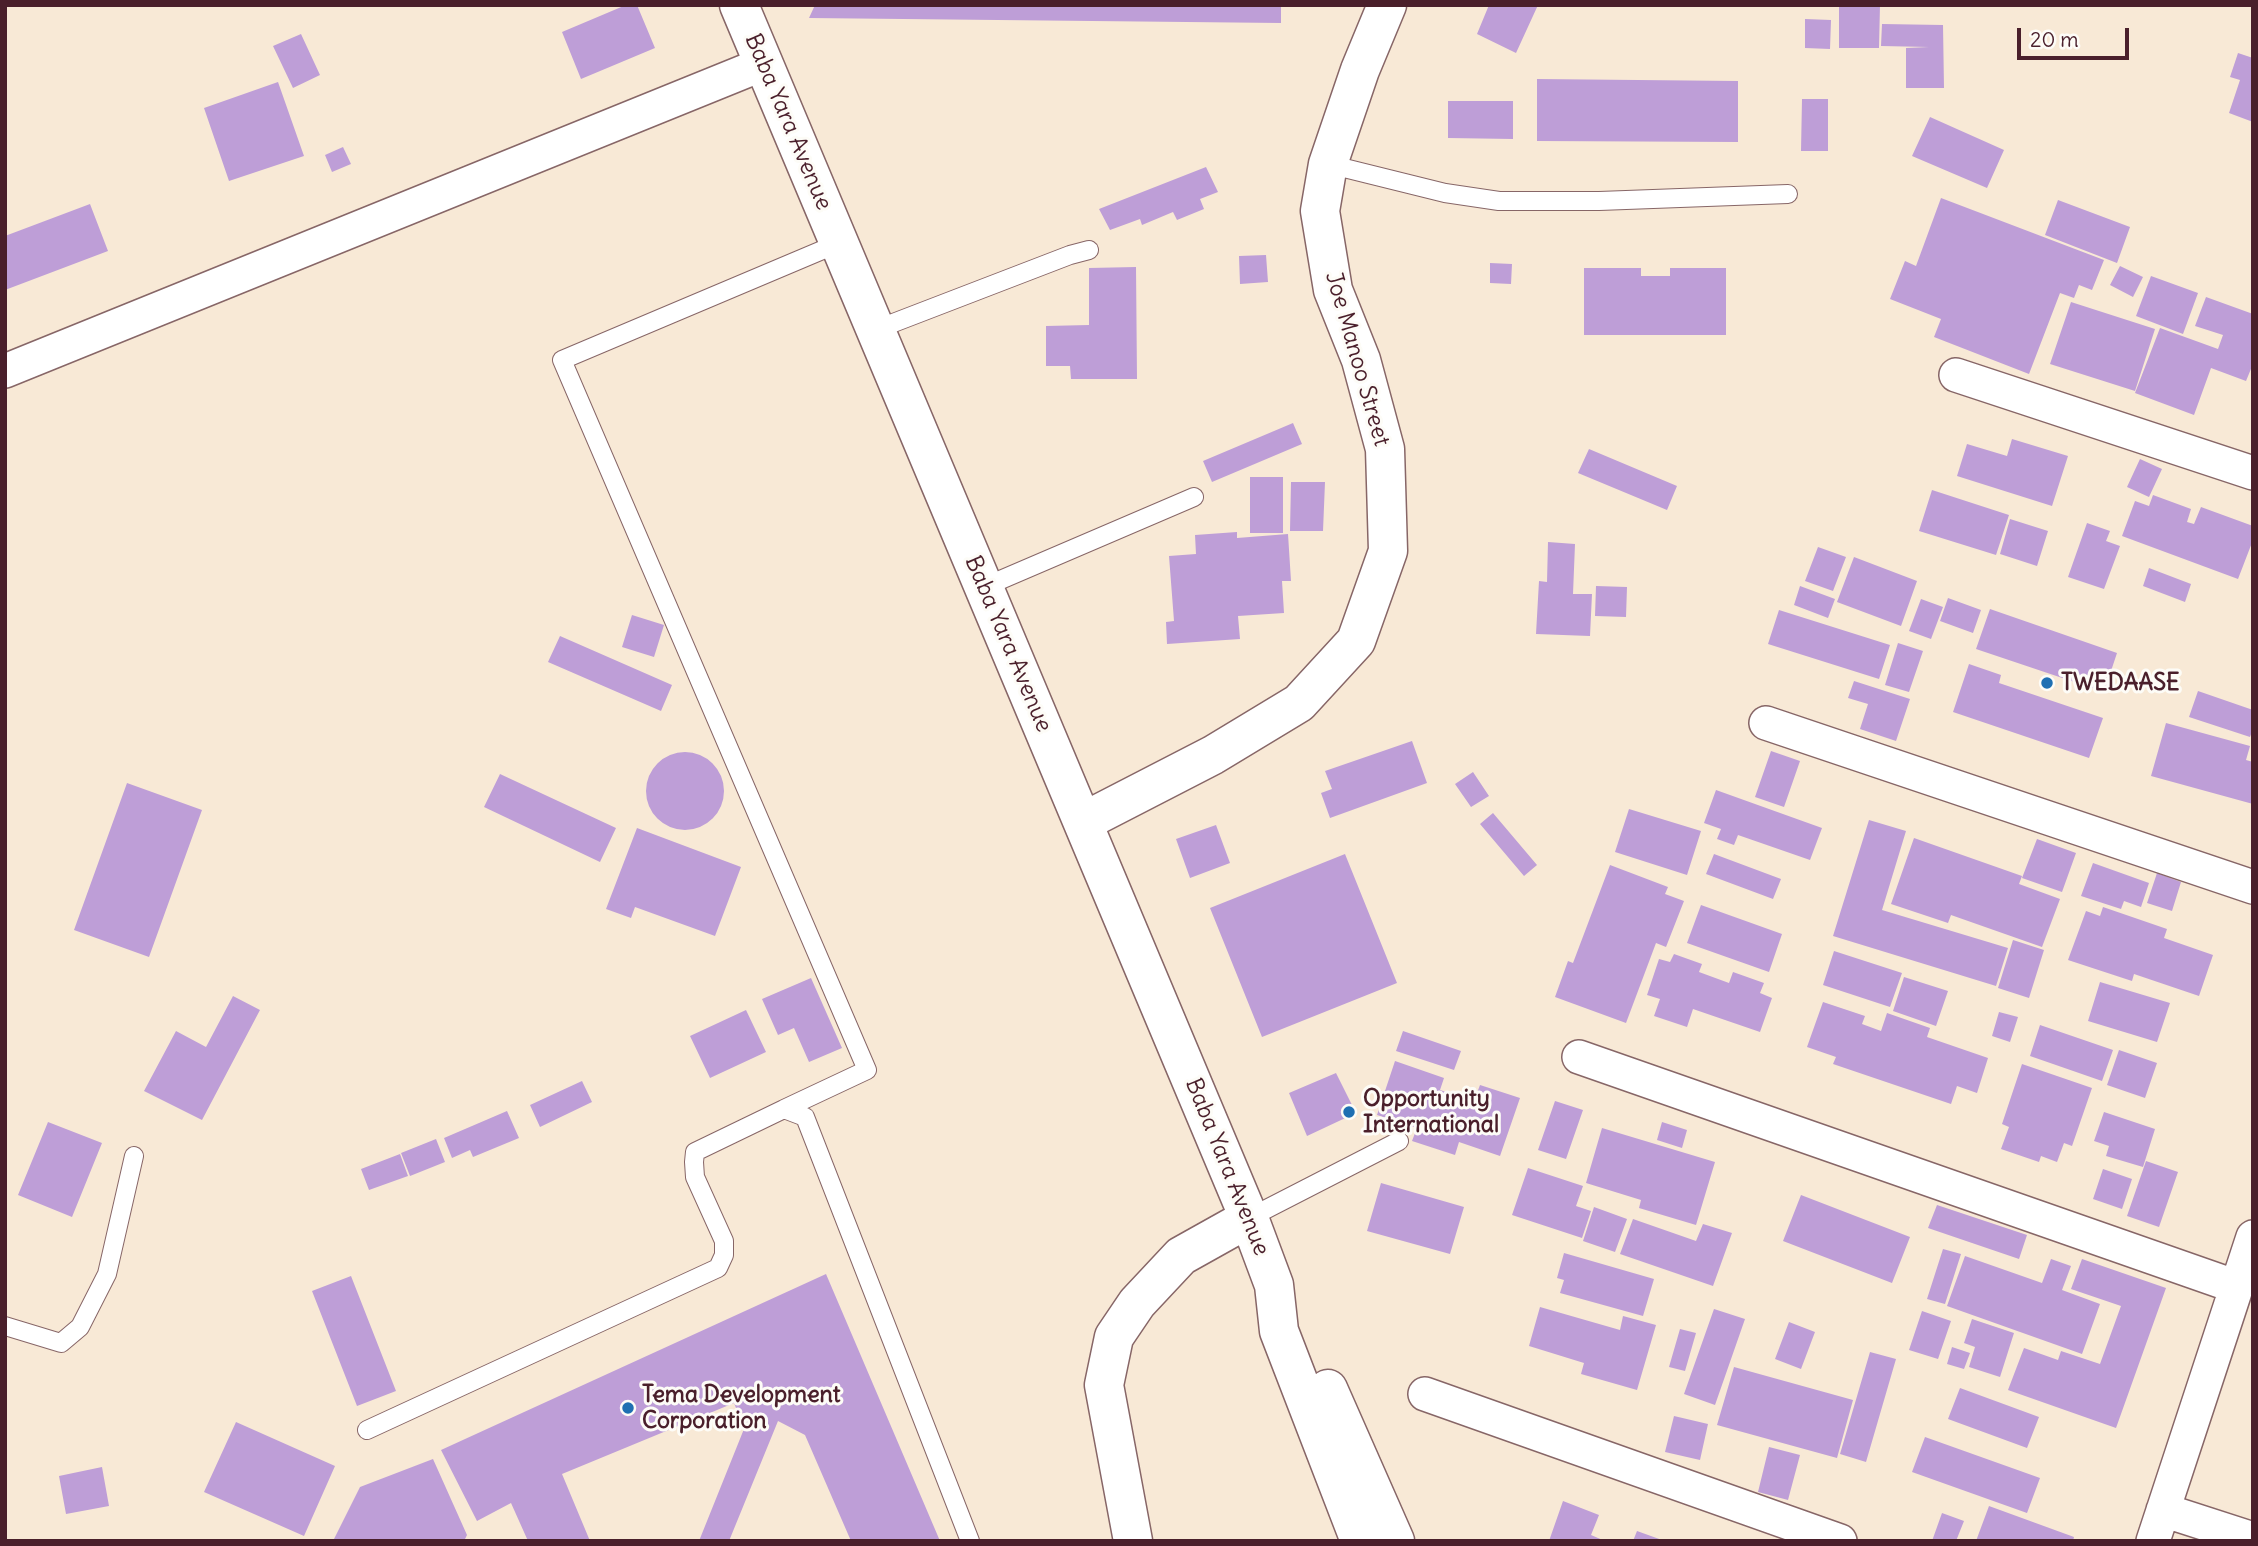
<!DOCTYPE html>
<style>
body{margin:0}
#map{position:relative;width:2258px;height:1546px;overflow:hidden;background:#f8e9d6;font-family:Delius,sans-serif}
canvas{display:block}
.frame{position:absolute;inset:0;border:7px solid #4a1f2b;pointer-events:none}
.scale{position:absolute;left:2017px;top:28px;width:112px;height:32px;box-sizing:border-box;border:4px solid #4a1f2b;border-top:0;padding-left:9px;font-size:21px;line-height:24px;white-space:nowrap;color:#4a1f2b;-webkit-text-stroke:5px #fdfcf7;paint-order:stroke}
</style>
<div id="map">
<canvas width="2258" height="1546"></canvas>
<div class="frame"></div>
<div class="scale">20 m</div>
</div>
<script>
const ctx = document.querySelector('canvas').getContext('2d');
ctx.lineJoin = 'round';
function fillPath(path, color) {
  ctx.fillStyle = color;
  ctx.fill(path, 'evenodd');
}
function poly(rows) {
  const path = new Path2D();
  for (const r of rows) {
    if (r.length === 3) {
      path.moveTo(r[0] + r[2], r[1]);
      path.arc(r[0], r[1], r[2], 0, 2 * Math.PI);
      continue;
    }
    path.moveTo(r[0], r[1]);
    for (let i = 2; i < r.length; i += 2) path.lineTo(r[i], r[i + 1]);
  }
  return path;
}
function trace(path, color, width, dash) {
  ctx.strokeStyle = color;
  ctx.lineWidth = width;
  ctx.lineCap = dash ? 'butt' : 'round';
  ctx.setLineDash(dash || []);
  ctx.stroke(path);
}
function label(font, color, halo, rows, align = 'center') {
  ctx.font = font + ' Delius,sans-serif';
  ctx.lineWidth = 6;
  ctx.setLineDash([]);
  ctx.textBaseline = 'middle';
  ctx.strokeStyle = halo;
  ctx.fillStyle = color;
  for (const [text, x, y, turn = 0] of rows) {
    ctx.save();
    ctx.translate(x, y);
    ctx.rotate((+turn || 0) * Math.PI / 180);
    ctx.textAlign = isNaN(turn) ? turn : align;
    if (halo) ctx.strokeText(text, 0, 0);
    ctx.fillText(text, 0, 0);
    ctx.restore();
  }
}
fillPath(poly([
 [626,5,637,5,655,48,581,79,562,32],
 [815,5,1281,5,1281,23,809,18],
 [1489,5,1538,5,1516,53,1477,34],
 [1839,5,1880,5,1879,48,1839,48],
 [1805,19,1831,20,1830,49,1805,48],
 [1882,24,1943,25,1944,88,1906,88,1906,48,1929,47,1881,46],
 [301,34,320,75,293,88,273,46],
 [2238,53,2253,58,2253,122,2229,113,2240,80,2230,77],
 [1537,79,1738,81,1738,142,1537,141],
 [278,82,304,156,229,181,204,108],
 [1802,99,1828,99,1828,151,1801,151],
 [1448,101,1513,101,1513,139,1448,138],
 [1930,117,2004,150,1987,188,1912,156],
 [343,147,351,164,332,172,325,155],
 [1206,167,1218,192,1200,199,1204,209,1177,220,1173,212,1142,225,1140,219,1110,230,1099,209],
 [1941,198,2104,260,2092,290,2079,285,2074,298,2060,293,2029,374,1934,337,1941,319,1890,299,1905,261,1916,266],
 [2058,200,2130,227,2117,263,2045,235],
 [90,204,108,251,5,290,5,236],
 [1266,255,1268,282,1240,284,1239,256],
 [1490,263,1512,264,1511,284,1490,283],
 [2120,266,2143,277,2133,297,2110,285],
 [1136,267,1137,379,1071,379,1070,366,1046,366,1046,326,1089,325,1089,268],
 [1584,268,1641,268,1641,276,1670,276,1670,268,1726,268,1726,335,1584,335],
 [2151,276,2198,293,2183,334,2136,316],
 [2206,297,2253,314,2253,364,2246,381,2211,368,2194,415,2135,393,2160,328,2218,349,2223,335,2195,326],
 [2071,302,2155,329,2135,391,2050,364],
 [1293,423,1302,444,1212,482,1203,461],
 [2012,439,2068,456,2052,506,1957,476,1967,444,2007,456],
 [1589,449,1677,486,1667,510,1578,473],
 [2140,459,2162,469,2149,497,2127,487],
 [1250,477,1283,477,1283,533,1250,533],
 [1291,482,1325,482,1323,531,1290,531],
 [1932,490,2009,515,1996,555,1919,531],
 [2153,495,2191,509,2187,522,2194,524,2201,507,2253,526,2253,540,2238,579,2122,536,2135,501,2149,506],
 [2010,519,2048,531,2037,566,2000,554],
 [2087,523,2110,531,2106,541,2120,546,2104,589,2068,577],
 [1237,532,1237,538,1288,534,1291,581,1282,581,1284,613,1238,616,1240,639,1167,644,1166,622,1174,621,1169,556,1196,554,1195,535],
 [1548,542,1575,544,1573,594,1592,594,1590,636,1536,634,1539,581,1547,582],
 [1818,547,1846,557,1833,591,1805,581],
 [1854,557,1917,581,1901,626,1837,602],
 [2149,568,2191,584,2185,602,2143,586],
 [1596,586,1627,587,1626,617,1595,616],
 [1800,586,1835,599,1828,618,1794,605],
 [1948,598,1981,610,1973,633,1940,621],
 [1921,599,1943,607,1931,639,1909,631],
 [1990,609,2117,653,2104,692,1976,649],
 [1779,610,1890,645,1879,679,1768,644],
 [632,615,664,625,654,657,622,647],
 [560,636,672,685,661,711,548,662],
 [1898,643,1923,651,1909,692,1885,685],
 [1969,664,2001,675,1999,683,2103,718,2089,758,1953,712],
 [1854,681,1910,699,1896,741,1860,729,1868,704,1848,698],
 [2198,691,2253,710,2253,729,2250,737,2189,717],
 [2166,723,2250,746,2246,760,2253,762,2253,804,2151,776],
 [1412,741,1427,783,1330,818,1321,793,1332,789,1325,771],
 [1771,751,1800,761,1784,807,1755,797],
 [685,791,39],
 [1473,772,1489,796,1471,807,1455,784],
 [500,774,616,828,600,862,484,807],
 [127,783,202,810,149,957,74,930],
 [1716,790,1822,828,1810,860,1738,835,1734,845,1717,839,1721,829,1704,823],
 [1629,809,1701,831,1687,875,1615,852],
 [1493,813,1537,865,1524,876,1480,824],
 [1869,820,1906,831,1882,910,2008,948,1996,986,1833,936],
 [1216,825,1230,863,1190,878,1176,839],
 [637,828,741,867,715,936,635,907,631,918,606,909],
 [1914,838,2022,876,2019,884,2060,899,2042,947,1951,915,1948,923,1891,904],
 [2037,839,2076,853,2062,892,2022,878],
 [1345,854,1397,983,1262,1037,1210,908],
 [1714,854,1781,879,1773,899,1706,874],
 [2093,863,2149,883,2141,907,2124,901,2121,909,2081,896],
 [1610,865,1668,887,1665,894,1684,901,1666,947,1656,943,1626,1023,1555,997,1568,961,1573,963],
 [2157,873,2181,882,2172,911,2147,903],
 [1701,905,1782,934,1769,972,1687,943],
 [2103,907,2167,929,2164,938,2213,955,2199,996,2134,974,2132,981,2068,960,2086,911,2100,916],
 [2013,940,2044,950,2029,998,1998,988],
 [1834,951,1902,973,1890,1007,1823,985],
 [1674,954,1702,964,1699,972,1729,983,1733,972,1764,983,1760,993,1772,998,1760,1032,1693,1009,1687,1027,1654,1016,1660,999,1647,995,1659,959,1670,962],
 [1904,977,1948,991,1936,1026,1893,1011],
 [811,978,842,1048,809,1062,794,1028,778,1035,762,999],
 [2100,982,2170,1003,2157,1042,2088,1021],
 [233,996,260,1010,202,1120,144,1091,176,1031,206,1047],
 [1823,1002,1865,1016,1862,1024,1881,1031,1887,1013,1930,1028,1927,1037,1988,1058,1977,1093,1957,1086,1951,1104,1833,1064,1836,1057,1807,1047],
 [746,1010,766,1052,710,1078,690,1036],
 [1999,1012,2018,1017,2010,1042,1992,1036],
 [2040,1025,2113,1050,2102,1081,2030,1056],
 [1403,1031,1461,1051,1454,1070,1396,1051],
 [2119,1050,2157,1063,2145,1098,2107,1085],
 [1395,1061,1444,1078,1440,1090,1474,1101,1480,1085,1520,1098,1500,1156,1459,1142,1455,1155,1412,1141,1417,1128,1377,1115],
 [2022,1064,2092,1088,2072,1146,2064,1143,2057,1162,2041,1156,2039,1162,2001,1149,2009,1127,2002,1124],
 [1336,1073,1356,1113,1307,1136,1289,1093],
 [582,1081,592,1102,540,1127,530,1105],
 [1555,1101,1583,1110,1566,1159,1538,1150],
 [507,1111,519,1138,473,1157,470,1150,452,1158,444,1138],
 [2104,1112,2155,1129,2143,1167,2106,1156,2109,1146,2094,1141],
 [48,1122,102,1143,72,1217,18,1195],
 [1662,1122,1687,1130,1682,1148,1657,1140],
 [1602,1128,1715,1162,1696,1225,1639,1208,1641,1200,1586,1183],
 [436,1139,445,1162,410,1176,401,1153],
 [400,1154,408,1176,369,1190,361,1169],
 [2146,1161,2178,1172,2159,1227,2127,1216],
 [1528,1168,1583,1186,1576,1206,1591,1211,1582,1238,1512,1215],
 [2103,1169,2132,1179,2122,1209,2093,1199],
 [1381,1183,1464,1207,1450,1254,1367,1231],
 [1801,1195,1910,1237,1892,1283,1783,1241],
 [1937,1205,2027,1235,2019,1259,1928,1228],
 [1594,1207,1627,1219,1615,1252,1583,1241],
 [1633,1219,1696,1241,1703,1224,1732,1233,1713,1286,1620,1254],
 [1943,1249,1961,1254,1945,1304,1927,1299],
 [1564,1253,1654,1279,1643,1316,1560,1293,1564,1280,1557,1278],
 [1965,1256,2042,1283,2051,1259,2071,1266,2062,1290,2100,1304,2082,1354,1947,1306],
 [2082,1259,2166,1288,2116,1428,2008,1390,2024,1348,2058,1360,2061,1351,2100,1364,2121,1306,2071,1289],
 [826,1274,940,1541,851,1541,805,1435,778,1421,729,1541,699,1541,750,1414,738,1413,734,1403,562,1474,590,1541,528,1541,511,1503,477,1521,441,1450],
 [351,1276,396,1391,357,1406,312,1291],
 [1540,1307,1620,1330,1623,1316,1656,1325,1637,1390,1581,1374,1584,1363,1529,1346],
 [1714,1309,1745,1319,1715,1405,1684,1394],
 [1922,1311,1951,1321,1938,1359,1909,1350],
 [1972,1319,2014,1333,2000,1377,1969,1367,1975,1347,1964,1343],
 [1789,1322,1815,1332,1801,1369,1775,1359],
 [1680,1329,1696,1333,1685,1371,1669,1367],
 [1952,1347,1970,1353,1964,1369,1947,1364],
 [1870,1352,1896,1359,1866,1462,1840,1454],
 [1734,1367,1853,1400,1837,1458,1717,1425],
 [1960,1388,2039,1417,2027,1448,1948,1419],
 [1674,1416,1708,1424,1700,1460,1665,1452],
 [236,1422,335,1466,304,1536,204,1492],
 [1925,1437,2040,1478,2027,1513,1912,1472],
 [1769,1447,1800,1455,1788,1500,1758,1492],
 [433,1459,467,1535,464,1541,333,1541,360,1487],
 [102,1467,109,1506,66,1514,59,1476],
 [1563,1501,1599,1515,1591,1535,1605,1541,1549,1541],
 [1989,1506,2074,1537,2073,1541,1976,1541],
 [1942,1513,1964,1521,1956,1541,1932,1541],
 [1637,1531,1662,1540,1662,1541,1633,1541]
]), '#be9ed7');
const lane = poly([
 [1328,164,1445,193,1499,201,1599,201,1788,194],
 [875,330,1070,255,1089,250],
 [984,587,1194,497],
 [784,1109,867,1070,562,360,839,243],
 [1249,1218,1399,1141],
 [5,1326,61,1343,80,1327,107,1274,134,1156],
 [367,1430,718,1268,724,1255,724,1241,695,1177,694,1162,695,1152,784,1109,805,1117,970,1541]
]);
const street = poly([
 [5,371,763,64],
 [1956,375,2253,473],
 [1766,723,2253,887],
 [1579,1057,2237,1287],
 [1425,1394,1840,1541],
 [2163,1510,2253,1539],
 [2153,1541,2253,1237]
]);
const secondary = poly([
 [739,5,1249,1218,1274,1285,1279,1331,1360,1541],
 [1083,822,1213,755,1299,703,1356,641,1388,551,1385,449,1361,360,1333,290,1320,211,1328,164,1360,70,1387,5],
 [1328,1389,1395,1541],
 [1133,1541,1104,1385,1114,1337,1137,1303,1181,1256,1249,1218]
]);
trace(lane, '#876667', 20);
trace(street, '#876667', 36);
trace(secondary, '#876667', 41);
trace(lane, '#fff', 18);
trace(street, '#fff', 33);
trace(secondary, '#fff', 38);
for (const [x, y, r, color] of [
 [2047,683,7,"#1f6fb2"],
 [1349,1112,7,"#1f6fb2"],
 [628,1408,7,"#1f6fb2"]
]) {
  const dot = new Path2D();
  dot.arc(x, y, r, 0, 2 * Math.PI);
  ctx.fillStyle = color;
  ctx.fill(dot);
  trace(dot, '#fdfcf7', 2.5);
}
label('23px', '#4a1f2b', '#fdfcf7', [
 ["Baba Yara Avenue",788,122,67],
 ["Joe Manoo Street",1357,359,74],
 ["Baba Yara Avenue",1008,644,67],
 ["Baba Yara Avenue",1227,1167,68]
]);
label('bold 23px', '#4a1f2b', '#fdfcf7', [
 ["TWEDAASE",2061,683],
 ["Opportunity",1363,1099],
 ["International",1363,1125],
 ["Tema Development",642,1395],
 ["Corporation",642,1421]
], 'left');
</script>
